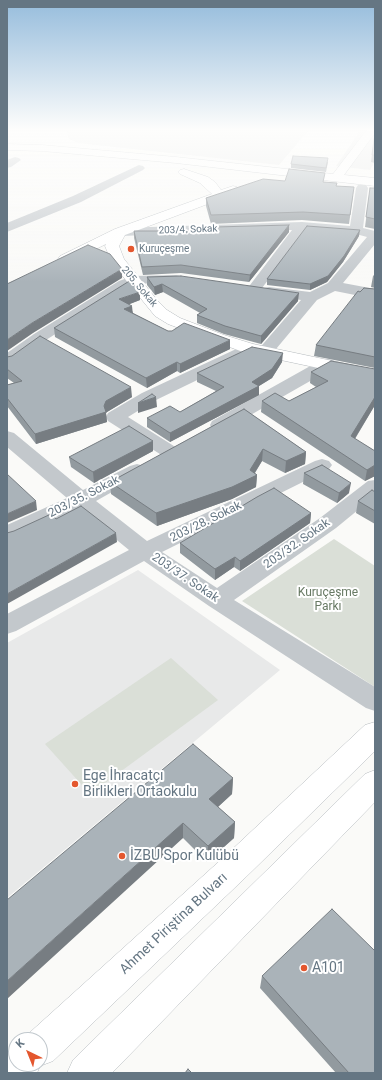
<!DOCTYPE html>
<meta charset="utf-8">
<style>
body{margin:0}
#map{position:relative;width:382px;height:1080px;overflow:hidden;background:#fafaf8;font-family:Roboto,sans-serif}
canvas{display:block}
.frame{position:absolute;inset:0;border:8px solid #657683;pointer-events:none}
.north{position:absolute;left:8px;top:1032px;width:40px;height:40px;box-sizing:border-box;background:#fff;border:1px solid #c1c8cd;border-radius:50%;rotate:317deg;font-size:11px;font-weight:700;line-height:16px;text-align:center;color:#657683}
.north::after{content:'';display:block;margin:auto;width:14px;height:18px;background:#e4572e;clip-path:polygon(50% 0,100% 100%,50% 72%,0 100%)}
</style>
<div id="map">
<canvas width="382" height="1080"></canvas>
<div class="frame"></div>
<div class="north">K</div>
</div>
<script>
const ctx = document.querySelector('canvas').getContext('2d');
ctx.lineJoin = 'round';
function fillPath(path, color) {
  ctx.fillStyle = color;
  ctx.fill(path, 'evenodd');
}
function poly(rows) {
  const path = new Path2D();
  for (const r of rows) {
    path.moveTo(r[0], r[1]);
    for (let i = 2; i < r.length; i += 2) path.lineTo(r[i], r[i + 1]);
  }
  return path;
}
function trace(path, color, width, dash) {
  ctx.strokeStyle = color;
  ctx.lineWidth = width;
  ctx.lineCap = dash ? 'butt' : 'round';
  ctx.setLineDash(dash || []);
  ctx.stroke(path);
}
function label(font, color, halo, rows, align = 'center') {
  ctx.font = font + ' Roboto,sans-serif';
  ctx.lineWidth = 4;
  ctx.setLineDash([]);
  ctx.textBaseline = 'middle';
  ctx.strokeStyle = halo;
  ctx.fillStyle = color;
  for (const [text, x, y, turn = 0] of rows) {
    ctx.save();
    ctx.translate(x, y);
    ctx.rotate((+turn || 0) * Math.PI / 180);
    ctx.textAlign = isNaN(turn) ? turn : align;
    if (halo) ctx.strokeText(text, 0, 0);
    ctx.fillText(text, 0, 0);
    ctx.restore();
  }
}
fillPath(poly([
 [68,131,308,131,279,165,78,143,69,139,67,134],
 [360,131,375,131,375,162,370,170,336,166],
 [138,570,280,670,7,898,7,643]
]), '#e8e9e9');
fillPath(poly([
 [334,539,375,566,375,687,242,601],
 [171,658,218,700,90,794,45,744]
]), '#dadfd7');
const major = poly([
 [366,131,375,131,375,133,344,175,375,178,375,186,176,163,42,151,7,150,7,144,42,145,176,157,333,174,366,131],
 [184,169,208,177,215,182,221,190,233,186,237,187,239,190,237,193,125,235,119,246,124,259,157,300,167,310,180,318,224,335,253,344,375,370,375,380,243,352,168,324,155,316,112,263,105,246,106,244,70,262,65,263,60,262,58,259,60,256,115,229,212,194,200,183,180,174,178,172,180,170,184,169],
 [375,722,375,751,246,877,53,1061,40,1066,37,1073,7,1073,7,1053,16,1048,16,1064,40,1064,40,1040,25,1040,27,1035,224,857,365,725,375,722],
 [375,770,375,802,112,1073,67,1073,73,1060,365,774,375,770]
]);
trace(major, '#b5babe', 1);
fillPath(poly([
 [15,157,19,158,21,160,11,167,7,168,7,160,15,157],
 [139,165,143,166,145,168,143,170,81,202,7,232,7,223,73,196,139,165],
 [362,184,366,185,368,188,363,228,375,231,375,244,343,283,375,289,375,299,335,291,317,300,271,355,265,356,259,355,257,351,301,300,264,294,262,291,264,288,269,287,310,292,328,283,367,237,356,234,306,230,259,292,254,293,249,292,247,289,292,230,120,236,115,235,113,232,115,229,120,228,302,222,350,226,356,188,358,185,362,184],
 [176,275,181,276,183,279,181,282,135,284,129,287,46,340,13,365,7,366,7,353,34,334,119,281,133,276,176,275],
 [249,343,255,344,257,348,255,352,154,401,128,417,177,448,180,452,177,456,170,458,163,456,108,421,106,417,108,413,142,393,249,343],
 [327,359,333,360,336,364,333,368,226,429,219,431,212,429,210,425,212,421,321,360,327,359],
 [7,431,14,433,83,490,130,466,137,464,144,466,147,470,144,474,96,501,147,541,315,461,322,459,329,461,332,465,329,469,162,552,217,588,320,518,368,481,375,480,375,496,336,528,234,600,375,687,375,711,366,708,209,606,144,561,16,631,7,634,7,614,129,550,79,509,15,539,7,541,7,525,67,498,7,447,7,431]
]), '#c3c8cc');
fillPath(major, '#fff');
fillPath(poly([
 [374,139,375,139,375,163,371,162],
 [328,162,326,172,291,168,291,164],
 [285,181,324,182,337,186,353,196,349,224,302,220,211,224,206,206,206,198],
 [370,188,375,188,375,229,365,227],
 [215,227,289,232,249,282,181,273,143,275,134,238,134,231,214,231],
 [359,236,343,262,327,282,310,290,267,285,267,279],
 [375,274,375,288,371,287,373,276],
 [147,277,298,301,261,344,224,334,197,323,197,315,200,313,163,292,155,295,147,285],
 [375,289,375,368,314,356,316,345,360,292],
 [140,292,140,300,129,304,133,313,168,331,230,349,180,373,177,371,147,388,55,337,54,328],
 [7,357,132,397,107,412,106,413,107,422,36,444,7,406,7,385,14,383,7,378],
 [282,362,272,378,259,386,259,395,170,442,147,427,147,418,180,412,216,391,197,382,197,373],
 [375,369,375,405,355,439,375,451,375,476,365,481,261,412,262,401,289,401,316,387,310,383,311,372],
 [244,409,306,452,305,464,285,473,262,461,255,473,257,475,256,487,232,499,157,526,111,494,110,482],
 [153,441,153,451,94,483,71,467,69,457],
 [304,473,349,493,337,503,303,484],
 [375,492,375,524,356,513,358,501],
 [311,513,310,523,240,571,234,567,215,580,180,553,180,543],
 [233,778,232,794,218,807,235,822,234,838,207,862,183,838,7,900],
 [262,976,375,1073,336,1073,260,988]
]), '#929a9f');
fillPath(poly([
 [289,225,289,232,249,282,250,275],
 [360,230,359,236,343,262,327,282,310,290,310,284],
 [122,269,122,278,33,333,7,351,7,340,32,323],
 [162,284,163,292,155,295,154,287],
 [140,292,140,300,120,308,119,299],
 [299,293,298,301,261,344,261,336],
 [132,306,133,315,124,309],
 [230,340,230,349,180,373,180,364],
 [283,353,282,362,272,378,259,386,259,395,170,442,170,433,252,382],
 [177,362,177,371,147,388,146,378],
 [131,387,132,397,107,412,106,413,107,422,36,444,35,434,104,406,106,401],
 [156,397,157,407,138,413,138,403],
 [375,397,375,405,349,448,351,436],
 [153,441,153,451,94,483,93,472],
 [263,449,262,461,252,477,257,475,256,487,232,499,157,526,156,513,250,470],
 [306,452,305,464,285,473,286,461],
 [375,465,375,476,365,481,367,470],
 [351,483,349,493,337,503,339,493],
 [36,501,37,510,7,523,7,514],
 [311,513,310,523,240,571,240,561],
 [116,533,117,542,7,604,7,594],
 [235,557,234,567,215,580,215,569],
 [233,778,232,794,209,815,209,799],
 [235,822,234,838,207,862,208,846],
 [183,823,183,838,7,999,7,981]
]), '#777d82');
const building = poly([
 [374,139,375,139,375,155,372,155,374,139],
 [293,156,328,158,326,168,291,164,293,156],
 [289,169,325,173,323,182,337,183,336,186,354,187,350,215,303,212,211,215,206,198,263,179,285,181,289,169],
 [370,188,375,188,375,219,366,217,370,188],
 [289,225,250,275,181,265,142,267,134,231,216,231,215,227,289,225],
 [307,226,360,230,344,256,328,276,310,284,267,279,307,226],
 [88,245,110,254,122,269,32,323,7,340,7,284,88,245],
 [181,276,299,293,261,336,225,326,197,315,207,309,162,284,154,287,147,277,181,276],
 [131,280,140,292,119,299,132,306,124,309,168,331,172,331,184,323,230,340,180,364,177,362,146,378,54,328,131,280],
 [364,288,375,289,375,357,316,345,358,291,360,292,364,288],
 [40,336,131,387,106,401,104,406,106,412,35,434,7,398,7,385,22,381,7,369,7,357,12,356,40,336],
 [252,347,283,353,272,369,252,382,259,386,170,433,147,418,170,406,180,412,224,387,197,373,252,347],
 [331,361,375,369,375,397,351,436,375,451,375,465,367,470,262,401,275,393,289,401,328,381,311,372,331,361],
 [152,394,156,397,138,403,152,394],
 [244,409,306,452,286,461,263,449,250,470,257,475,232,487,156,513,110,482,244,409],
 [129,426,153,441,93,472,69,457,129,426],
 [322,465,351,483,339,493,304,473,322,465],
 [7,474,36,501,7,514,7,474],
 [274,488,311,513,240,561,235,557,215,569,180,543,257,497,274,488],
 [372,490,375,492,375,511,358,501,372,490],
 [81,506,116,533,7,594,7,533,14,531,51,514,56,519,81,506],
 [193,744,233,778,209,799,235,822,208,846,183,823,7,981,7,900,193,744],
 [332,909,375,951,375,1073,349,1073,262,976,332,909],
 [188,1069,192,1073,185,1073,188,1069]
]);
fillPath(building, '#aab3b9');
trace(building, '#777d82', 1);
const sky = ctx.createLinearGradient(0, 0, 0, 282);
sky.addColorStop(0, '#96bcdc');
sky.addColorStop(0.46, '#fdfdfc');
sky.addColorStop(1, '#fdfdfc00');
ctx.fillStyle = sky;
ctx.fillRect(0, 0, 382, 282);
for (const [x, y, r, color] of [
 [131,249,4,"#e4572e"],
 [75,784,4,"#e4572e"],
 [122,856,4,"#e4572e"],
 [304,968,4,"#e4572e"]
]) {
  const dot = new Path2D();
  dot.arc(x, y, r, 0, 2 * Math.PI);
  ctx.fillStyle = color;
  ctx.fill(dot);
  trace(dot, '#fff', 1.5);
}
label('10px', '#657683', '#fff', [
 ["203/4. Sokak",188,230,-2],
 ["205. Sokak",139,287,50]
]);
label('10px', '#657683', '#fff', [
 ["Kuruçeşme",139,249]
], 'left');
label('12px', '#657683', '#fff', [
 ["203/35. Sokak",84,497,-27],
 ["203/28. Sokak",206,522,-26],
 ["203/32. Sokak",297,544,-35],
 ["203/37. Sokak",185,578,34]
]);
label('12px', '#687a64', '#fff', [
 ["Kuruçeşme",328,593],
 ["Parkı",328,607]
]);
label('14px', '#657683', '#fff', [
 ["Ege İhracatçı",83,776],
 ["Birlikleri Ortaokulu",83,792],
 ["İZBU Spor Kulübü",130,856],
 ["A101",312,968]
], 'left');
label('14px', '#657683', '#fff', [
 ["Ahmet Piriştina Bulvarı",174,924,-43]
]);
</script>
